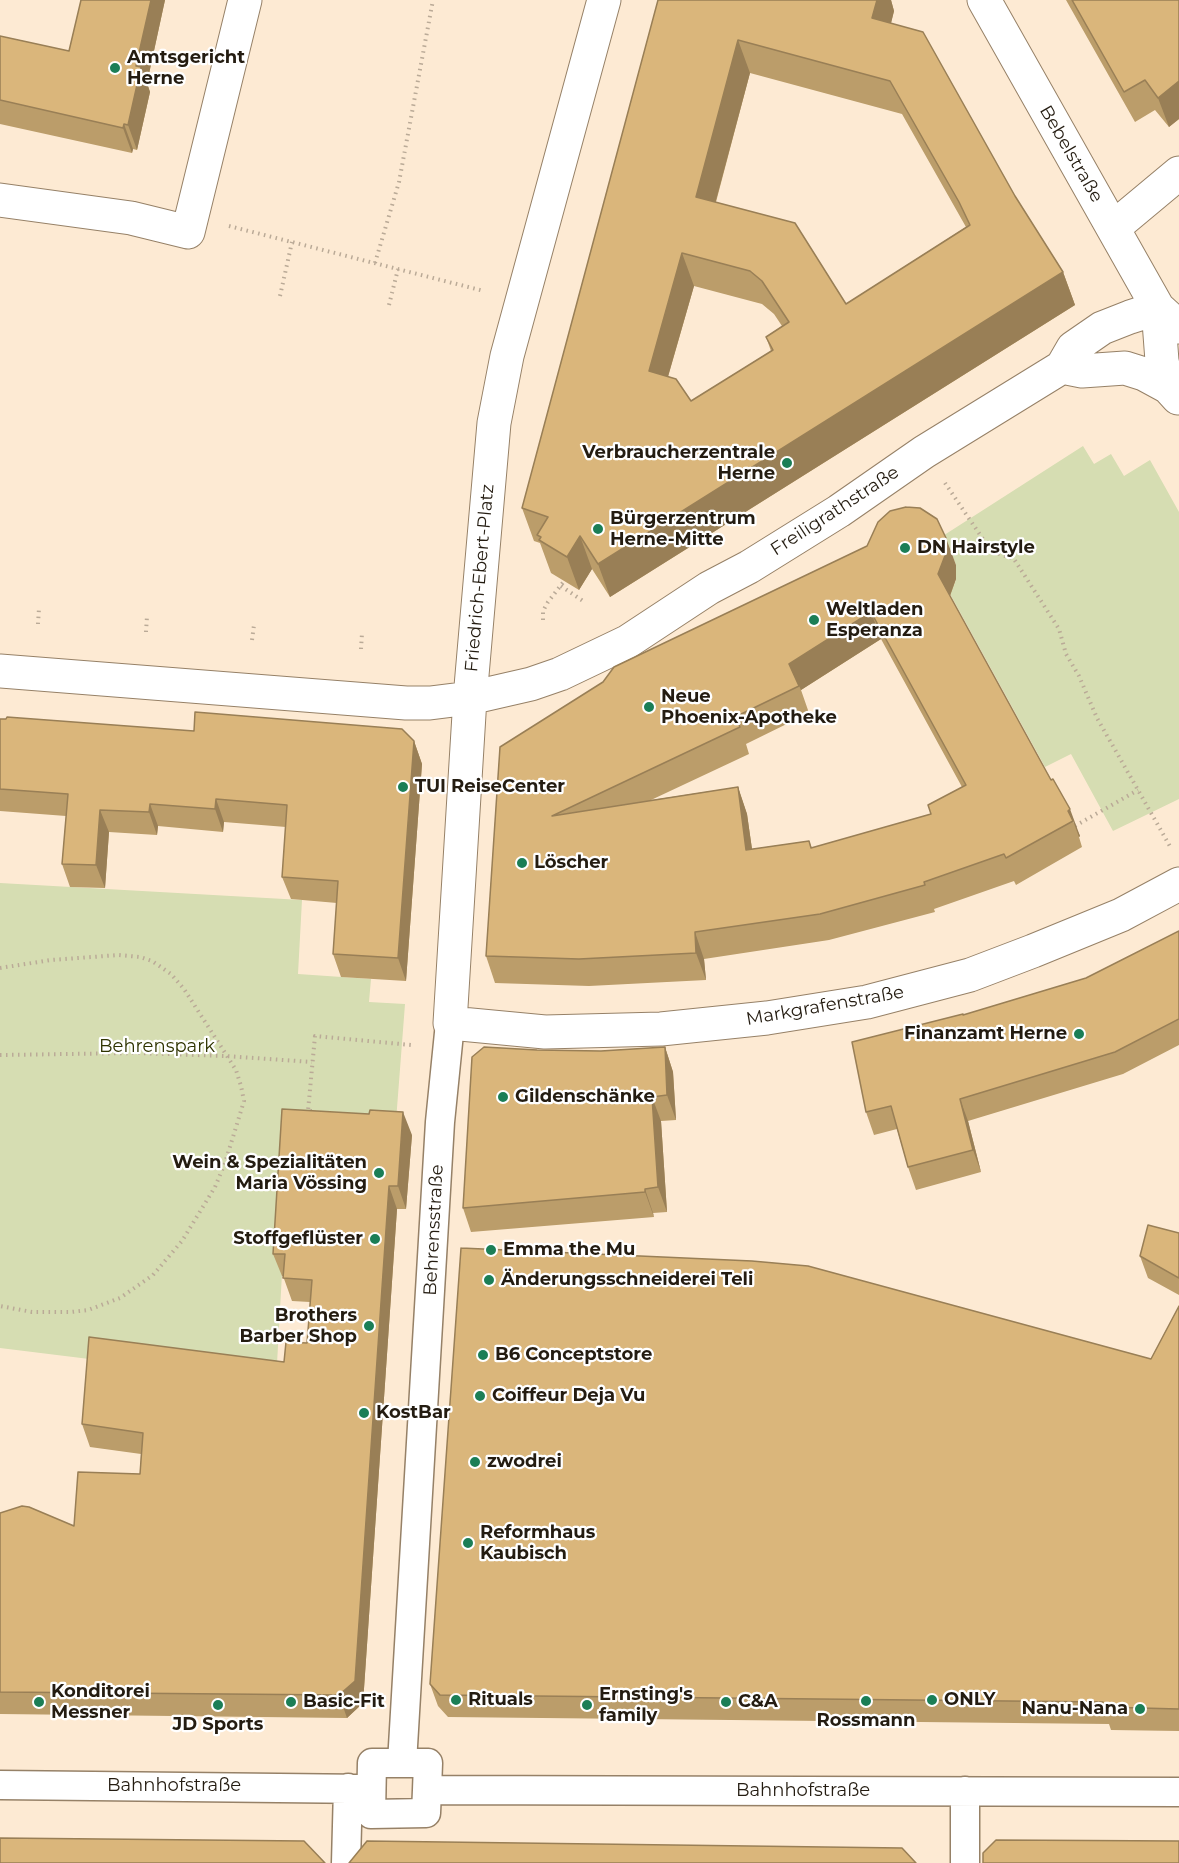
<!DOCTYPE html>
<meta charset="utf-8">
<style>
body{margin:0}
canvas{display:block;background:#fdead3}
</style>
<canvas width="1179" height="1863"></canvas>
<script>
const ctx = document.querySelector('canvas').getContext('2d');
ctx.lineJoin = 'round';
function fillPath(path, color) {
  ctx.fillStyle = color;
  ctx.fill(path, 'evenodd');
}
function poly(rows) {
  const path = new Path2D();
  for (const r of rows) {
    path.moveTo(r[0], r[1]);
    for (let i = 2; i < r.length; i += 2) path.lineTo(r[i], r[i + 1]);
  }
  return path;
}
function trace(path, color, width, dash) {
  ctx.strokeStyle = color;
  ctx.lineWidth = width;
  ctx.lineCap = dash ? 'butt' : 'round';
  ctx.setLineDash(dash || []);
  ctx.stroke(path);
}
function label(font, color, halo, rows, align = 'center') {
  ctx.font = font + ' Montserrat,sans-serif';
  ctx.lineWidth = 4.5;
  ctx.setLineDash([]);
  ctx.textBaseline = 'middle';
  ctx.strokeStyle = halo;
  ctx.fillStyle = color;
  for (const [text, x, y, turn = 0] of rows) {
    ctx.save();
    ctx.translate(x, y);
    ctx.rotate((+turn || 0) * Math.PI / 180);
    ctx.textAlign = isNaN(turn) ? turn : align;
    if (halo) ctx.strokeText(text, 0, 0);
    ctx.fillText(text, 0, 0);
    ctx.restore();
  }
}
fillPath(poly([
 [1083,446,1094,464,1111,454,1124,476,1150,460,1179,512,1179,799,1113,831,1071,754,1045,767,950,594,956,580,956,565,950,550,938,539],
 [0,883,302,900,298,974,371,979,369,1002,405,1004,395,1134,286,1201,276,1382,0,1348]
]), '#d6ddb2');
const pedestrian = poly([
 [402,1763,440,1122,450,1023],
 [0,1785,371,1789],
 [427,1790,428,1763,372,1763,371,1814,426,1813,427,1790,1179,1792],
 [346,1863,348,1788],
 [965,1863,965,1791]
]);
const minor = poly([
 [604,0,507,356,494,423,470,698,450,1023,545,1032,661,1029,767,1018,867,1002,970,975,1033,951,1121,915,1179,884],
 [984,0,1158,308,1179,327],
 [0,200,131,218,188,232,245,0],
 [1113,228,1179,173],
 [1158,308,1162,361,1168,387,1178,398],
 [1062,367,1082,371,1125,368,1144,374,1168,387],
 [0,671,406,703,430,703,470,698,531,684,560,674,627,642,709,588,749,567,839,511,924,452,1062,367,1073,348,1102,328,1130,317,1158,308]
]);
trace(pedestrian, '#968167', 31);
trace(minor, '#968167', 35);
trace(poly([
 [229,226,484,291],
 [375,263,399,182,433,0],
 [280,296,292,242],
 [389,305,398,269],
 [945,483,991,551,1014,559,1059,629,1066,654,1079,676,1097,718,1171,848],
 [561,586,583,601],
 [543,620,543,611,548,602,565,580],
 [38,624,39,608],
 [146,632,147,616],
 [252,640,254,625],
 [361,649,362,633],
 [1075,826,1138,790],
 [0,968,51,960,119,955,140,957,152,961,171,974,184,989,236,1070,241,1086,244,1101,225,1163,215,1187,182,1241,153,1275,120,1298,88,1310,71,1312,32,1312,0,1306],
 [0,1055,137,1053,225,1056,312,1062],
 [312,1111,308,1111,315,1036,411,1045]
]), '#baaa97', 4, [1.5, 4.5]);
trace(pedestrian, '#fff', 28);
trace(minor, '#fff', 33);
fillPath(poly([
 [81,0,165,0,147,83,150,92,137,150,133,149,132,153,0,124,0,36,69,51],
 [658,0,891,0,894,11,891,23,1015,196,1063,272,1075,305,610,597,592,569,579,590,551,573,540,543,534,541,522,508],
 [750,73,902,114,966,227,846,304,716,202],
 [694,286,762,304,774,314,782,326,766,337,771,351,691,401,668,377],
 [1066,0,1179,0,1179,119,1169,127,1155,110,1135,122],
 [956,565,956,579,950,596,1051,780,1053,779,1080,836,1079,837,1082,847,1016,885,1014,881,934,909,935,912,829,940,704,959,706,980,589,986,495,983,486,956,500,747],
 [881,639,962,787,931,814,812,848,809,841,752,849,747,814,738,787,651,800,749,754,746,744,809,713,801,690],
 [0,719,194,731,414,741,422,764,406,981,341,977,333,954,337,903,291,899,282,877,286,827,224,822,223,832,158,826,157,835,109,832,105,888,70,887,62,864,66,816,0,811],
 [1179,931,1179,1045,1123,1074,968,1121,981,1172,916,1190,908,1167,897,1129,874,1135,866,1112,963,1015,1086,978],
 [665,1047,673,1072,676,1120,661,1121,667,1212,653,1213,654,1217,471,1232,463,1208,537,1050,601,1051],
 [412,1135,406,1209,397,1209,363,1703,347,1718,0,1714,0,1513,74,1526,140,1474,141,1454,90,1447,82,1424,284,1362,307,1343,310,1302,292,1301,283,1276,282,1276,273,1254],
 [1179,1233,1179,1295,1148,1278,1140,1256],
 [1179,1306,1179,1731,1111,1730,1109,1724,448,1717,438,1706,430,1684,1151,1359]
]), '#bb9d6a');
fillPath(poly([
 [151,0,165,0,147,83,150,92,137,150,128,125,136,66],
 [877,0,891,0,894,11,884,51,872,18],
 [738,40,750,73,708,230,696,197],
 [1179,81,1179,119,1169,127,1158,98],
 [124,124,133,149,132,153,123,128],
 [682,253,694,286,660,404,649,371],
 [1063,272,1075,305,610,597,598,564],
 [580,536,592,569,579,590,567,557],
 [946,538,956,565,956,579,948,601,938,574],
 [871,612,881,639,801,690,789,664],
 [414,741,422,764,406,981,398,958],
 [738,787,747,814,756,877,746,850],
 [216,799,224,822,223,832,215,809],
 [150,804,158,826,157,835,149,812],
 [1070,809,1080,836,1079,837,1073,821,1068,811],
 [100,810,109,832,105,888,96,865],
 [695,932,704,959,706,980,696,953],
 [665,1047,673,1072,676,1120,667,1095],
 [652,1097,661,1121,667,1212,658,1187],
 [960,1099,968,1121,981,1172,973,1150],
 [403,1112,412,1135,406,1209,398,1186],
 [389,1186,397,1209,363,1703,347,1718,339,1695],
 [645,1189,653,1213,654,1217,645,1192]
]), '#997f56');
const building = poly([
 [81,0,151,0,136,66,141,67,128,125,124,124,123,128,0,100,0,36,69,51,81,0],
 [658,0,877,0,872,18,923,32,1015,196,1063,272,598,564,580,536,567,557,539,540,541,537,537,535,548,517,522,508,658,0],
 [738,40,890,81,959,202,970,225,846,304,795,223,696,197,738,40],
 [682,253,750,271,762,281,789,322,766,337,773,350,691,401,676,379,649,371,682,253],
 [1072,0,1179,0,1179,81,1158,98,1145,80,1124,92,1072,0],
 [906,507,920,508,937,519,946,538,946,553,938,574,1051,780,1053,779,1070,809,1068,811,1073,821,1006,858,1004,854,924,882,925,885,820,914,695,932,696,953,579,959,486,956,500,747,603,682,614,667,867,546,878,522,890,511,906,507],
 [871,612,966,785,928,805,931,814,811,848,809,841,746,850,738,787,552,816,740,727,735,717,799,686,789,664,871,612],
 [195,712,402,729,414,741,398,958,333,954,338,881,282,877,287,805,216,799,215,809,150,804,149,812,100,810,96,865,62,864,68,794,0,789,0,719,6,719,7,717,194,731,195,712],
 [1179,931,1179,1019,1115,1052,960,1099,973,1150,908,1167,891,1106,866,1112,852,1042,963,1014,963,1015,1086,978,1179,931],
 [484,1047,537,1050,601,1051,665,1047,667,1095,652,1097,658,1187,645,1189,645,1192,463,1208,472,1057,484,1047],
 [282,1109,369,1114,370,1110,403,1112,398,1186,389,1186,355,1681,339,1695,0,1692,0,1513,22,1506,29,1507,74,1526,78,1472,140,1474,143,1433,82,1424,89,1337,284,1362,286,1342,307,1343,312,1280,283,1278,285,1254,273,1254,282,1109],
 [1148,1225,1179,1233,1179,1278,1140,1256,1148,1225],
 [461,1248,752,1261,808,1266,1151,1359,1179,1306,1179,1709,1103,1707,1103,1702,440,1695,430,1684,461,1248],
 [0,1838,304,1841,325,1863,0,1863,0,1838],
 [996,1840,1179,1841,1179,1863,983,1863,983,1853,996,1840],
 [367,1841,902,1848,916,1863,349,1863,367,1841]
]);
fillPath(building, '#dab67b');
trace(building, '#997f56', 1.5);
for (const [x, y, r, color] of [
 [115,68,6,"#1b7e56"],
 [787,463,6,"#1b7e56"],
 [598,529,6,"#1b7e56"],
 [905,548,6,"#1b7e56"],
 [814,620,6,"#1b7e56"],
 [649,707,6,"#1b7e56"],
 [403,787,6,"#1b7e56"],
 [522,863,6,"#1b7e56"],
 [1079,1034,6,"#1b7e56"],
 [503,1097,6,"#1b7e56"],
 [379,1173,6,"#1b7e56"],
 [375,1239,6,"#1b7e56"],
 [491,1250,6,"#1b7e56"],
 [489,1280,6,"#1b7e56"],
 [369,1326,6,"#1b7e56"],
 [483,1355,6,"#1b7e56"],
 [480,1396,6,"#1b7e56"],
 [364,1413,6,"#1b7e56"],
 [475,1462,6,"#1b7e56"],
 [468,1543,6,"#1b7e56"],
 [456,1700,6,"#1b7e56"],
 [932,1700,6,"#1b7e56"],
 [866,1701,6,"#1b7e56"],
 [39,1702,6,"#1b7e56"],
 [291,1702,6,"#1b7e56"],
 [726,1702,6,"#1b7e56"],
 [218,1705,6,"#1b7e56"],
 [587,1705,6,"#1b7e56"],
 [1140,1709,6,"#1b7e56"]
]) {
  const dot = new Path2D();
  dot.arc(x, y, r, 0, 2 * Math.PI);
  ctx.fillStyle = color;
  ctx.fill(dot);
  trace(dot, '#fff', 2);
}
label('bold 18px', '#241c11', '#fff', [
 ["Amtsgericht",127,58],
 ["Herne",127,79],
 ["Verbraucherzentrale",775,453,"right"],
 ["Herne",775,474,"right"],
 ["Bürgerzentrum",610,519],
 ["Herne-Mitte",610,540],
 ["DN Hairstyle",917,548],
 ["Weltladen",826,610],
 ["Esperanza",826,631],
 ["Neue",661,697],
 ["Phoenix-Apotheke",661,718],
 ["TUI ReiseCenter",415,787],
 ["Löscher",534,863],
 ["Finanzamt Herne",1067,1034,"right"],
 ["Gildenschänke",515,1097],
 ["Wein & Spezialitäten",367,1163,"right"],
 ["Maria Vössing",367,1184,"right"],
 ["Stoffgeflüster",363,1239,"right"],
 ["Emma the Mu",503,1250],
 ["Änderungsschneiderei Teli",501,1280],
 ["Brothers",357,1316,"right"],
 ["Barber Shop",357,1337,"right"],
 ["B6 Conceptstore",495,1355],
 ["Coiffeur Deja Vu",492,1396],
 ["KostBar",376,1413],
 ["zwodrei",487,1462],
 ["Reformhaus",480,1533],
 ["Kaubisch",480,1554],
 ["Konditorei",51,1692],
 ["Messner",51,1713],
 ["Ernsting's",599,1695],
 ["family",599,1716],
 ["Rituals",468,1700],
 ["ONLY",944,1700],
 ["Basic-Fit",303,1702],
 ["C&A",738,1702],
 ["Nanu-Nana",1128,1709,"right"],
 ["Rossmann",866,1721,"center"],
 ["JD Sports",218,1725,"center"]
], 'left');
label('18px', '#241c11', '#fff', [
 ["Bebelstraße",1071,154,60],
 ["Freiligrathstraße",835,511,-33],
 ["Friedrich-Ebert-Platz",480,578,-85],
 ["Markgrafenstraße",825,1006,-10],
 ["Behrensstraße",434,1230,-87],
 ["Bahnhofstraße",174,1786],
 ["Bahnhofstraße",803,1791]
]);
label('18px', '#2f3400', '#fff', [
 ["Behrenspark",157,1047]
]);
</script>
